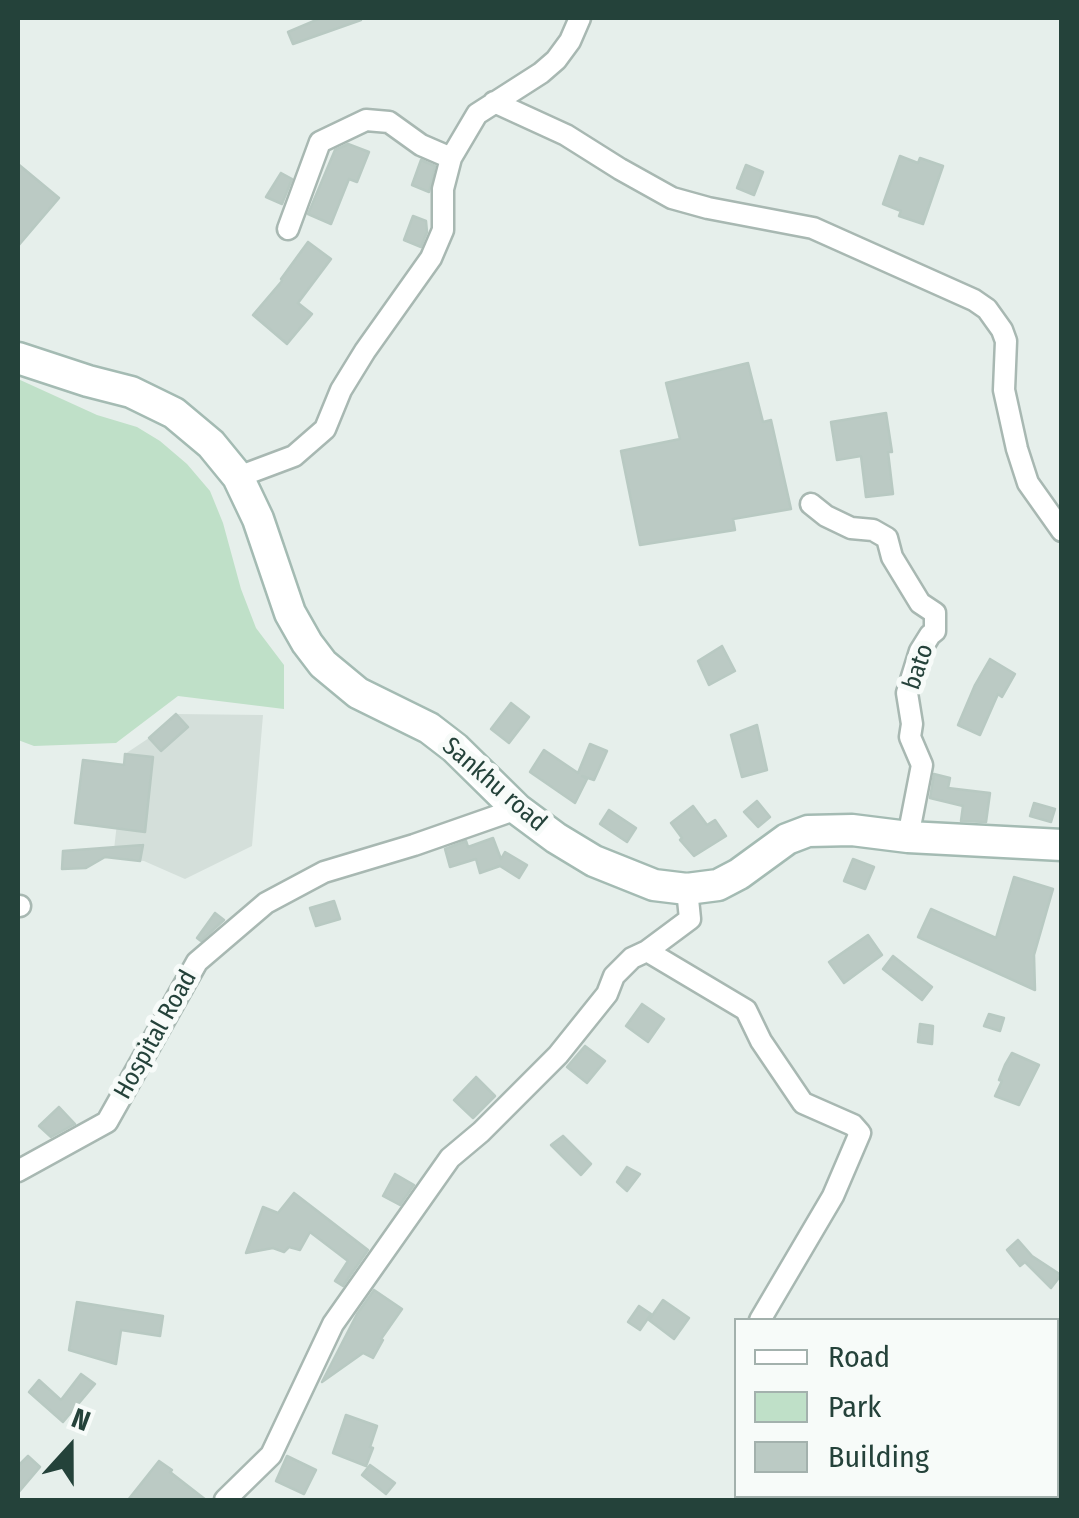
<!DOCTYPE html>
<style>
body{margin:0}
#map{position:relative;width:1079px;height:1518px;overflow:hidden;background:#e6efeb;font-family:"Fira Sans Condensed",sans-serif}
canvas{display:block}
.frame{position:absolute;inset:0;border:20px solid #24423a;pointer-events:none}
.legend{position:absolute;left:734px;top:1318px;width:325px;height:180px;box-sizing:border-box;background:#f7fbf9;border:2px solid #a3b1ad;margin:0;padding:12px 18px;list-style:none;font-size:30px;color:#24423a}
.legend li{display:flex;align-items:center;gap:20px;height:50px}
.legend b{width:50px;border:2px solid #a3b1ad}
.north{position:absolute;left:20px;top:1398px;width:100px;height:100px;-webkit-text-stroke:8px #f7fbf9;paint-order:stroke;rotate:21deg;font-size:28px;font-weight:700;line-height:40px;text-align:center;color:#24423a}
.north::after{content:'';display:block;margin:auto;width:35px;height:45px;background:#24423a;clip-path:polygon(50% 0,100% 100%,50% 72%,0 100%)}
</style>
<div id="map">
<canvas width="1079" height="1518"></canvas>
<div class="frame"></div>
<ul class="legend">
<li><b style="height:12px;background:#fff"></b>Road</li>
<li><b style="height:28px;background:#bfe0c8"></b>Park</li>
<li><b style="height:28px;background:#bbcac4"></b>Building</li>
</ul>
<div class="north">N</div>
</div>
<script>
const ctx = document.querySelector('canvas').getContext('2d');
ctx.lineJoin = 'round';
function fillPath(path, color) {
  ctx.fillStyle = color;
  ctx.fill(path, 'evenodd');
}
function poly(rows) {
  const path = new Path2D();
  for (const r of rows) {
    path.moveTo(r[0], r[1]);
    for (let i = 2; i < r.length; i += 2) path.lineTo(r[i], r[i + 1]);
  }
  return path;
}
function trace(path, color, width, dash) {
  ctx.strokeStyle = color;
  ctx.lineWidth = width;
  ctx.lineCap = dash ? 'butt' : 'round';
  ctx.setLineDash(dash || []);
  ctx.stroke(path);
}
function label(font, color, halo, rows, align = 'center') {
  ctx.font = font + ' "Fira Sans Condensed",sans-serif';
  ctx.lineWidth = 10;
  ctx.setLineDash([]);
  ctx.textBaseline = 'middle';
  ctx.strokeStyle = halo;
  ctx.fillStyle = color;
  for (const [text, x, y, turn = 0] of rows) {
    ctx.save();
    ctx.translate(x, y);
    ctx.rotate((+turn || 0) * Math.PI / 180);
    ctx.textAlign = isNaN(turn) ? turn : align;
    if (halo) ctx.strokeText(text, 0, 0);
    ctx.fillText(text, 0, 0);
    ctx.restore();
  }
}
fillPath(poly([
 [176,714,263,715,252,846,185,879,144,861,113,858,125,754,149,738]
]), '#d4dfda');
fillPath(poly([
 [18,379,97,415,137,427,160,441,187,464,210,491,223,523,241,589,256,628,284,665,284,709,178,696,116,743,34,746,18,740]
]), '#bfe0c8');
const building = poly([
 [321,18,361,18,361,20,293,44,288,32,321,18],
 [348,144,369,152,357,182,349,179,331,224,308,214,335,150,348,144],
 [900,156,918,163,920,158,943,166,923,224,899,216,901,211,883,204,900,156],
 [421,160,435,166,429,192,412,185,421,160],
 [18,164,59,198,18,246,18,164],
 [746,165,763,172,754,195,737,188,746,165],
 [281,173,292,179,282,204,266,197,281,173],
 [413,216,426,221,427,232,421,247,404,240,413,216],
 [308,242,331,259,298,303,312,314,287,344,253,315,282,281,281,279,308,242],
 [748,363,763,422,771,420,791,509,733,519,735,530,640,545,621,451,680,439,666,383,748,363],
 [886,413,892,452,888,452,893,494,866,497,861,456,837,460,831,422,886,413],
 [722,646,735,671,709,685,698,661,722,646],
 [990,659,1015,674,1002,697,998,694,980,735,958,725,975,685,990,659],
 [511,703,529,717,509,743,491,729,511,703],
 [176,714,188,727,161,751,149,738,176,714],
 [757,725,767,770,742,777,731,735,757,725],
 [590,744,607,751,594,780,582,776,587,779,575,803,530,772,544,750,578,773,590,744],
 [125,754,153,757,145,832,75,823,83,760,124,765,125,754],
 [934,774,950,778,948,788,990,793,986,822,961,821,963,806,930,798,934,774],
 [757,801,770,817,758,827,744,812,757,801],
 [1034,803,1055,809,1051,822,1030,816,1034,803],
 [693,806,707,825,715,820,726,836,694,856,680,840,682,838,671,823,693,806],
 [609,810,636,828,627,842,600,824,609,810],
 [493,838,501,859,505,852,527,865,519,878,500,866,480,873,476,859,450,867,445,849,466,841,468,847,493,838],
 [143,845,140,861,105,857,86,868,62,869,63,851,143,845],
 [853,859,874,867,865,889,844,881,853,859],
 [1014,877,1053,889,1034,955,1035,990,918,937,931,909,996,938,1014,877],
 [334,901,340,919,316,926,310,908,334,901],
 [215,913,224,920,201,941,197,938,215,913],
 [868,935,882,955,844,983,829,962,868,935],
 [893,956,932,987,922,1000,883,969,893,956],
 [642,1004,664,1019,648,1042,626,1026,642,1004],
 [989,1014,1004,1018,1000,1031,984,1026,989,1014],
 [920,1024,933,1026,932,1044,918,1042,920,1024],
 [585,1046,605,1061,587,1083,567,1067,585,1046],
 [1012,1053,1039,1065,1019,1105,995,1096,1002,1081,999,1080,1005,1065,1012,1053],
 [476,1077,495,1096,473,1118,454,1100,476,1077],
 [59,1107,75,1124,51,1137,39,1126,59,1107],
 [563,1136,591,1164,581,1175,551,1145,563,1136],
 [627,1167,640,1174,627,1191,617,1182,627,1167],
 [395,1174,414,1185,400,1205,383,1196,395,1174],
 [294,1193,368,1250,343,1286,335,1281,348,1261,310,1232,300,1250,289,1247,284,1252,273,1248,246,1253,263,1207,278,1213,294,1193],
 [1018,1240,1032,1256,1061,1275,1051,1288,1025,1262,1020,1266,1007,1250,1018,1240],
 [374,1290,402,1309,381,1339,383,1340,373,1358,363,1353,322,1382,357,1314,374,1290],
 [663,1300,689,1318,674,1339,649,1320,663,1300],
 [77,1302,163,1316,160,1336,121,1330,116,1364,69,1350,77,1302],
 [639,1306,651,1314,640,1330,628,1322,639,1306],
 [81,1374,95,1384,63,1422,29,1392,39,1380,61,1400,81,1374],
 [346,1415,377,1426,370,1447,373,1448,366,1466,333,1453,346,1415],
 [28,1456,40,1467,18,1493,18,1466,28,1456],
 [287,1456,316,1470,304,1494,276,1481,287,1456],
 [159,1461,172,1470,170,1472,206,1500,128,1500,159,1461],
 [370,1465,395,1483,386,1494,362,1475,370,1465]
]);
fillPath(building, '#bbcac4');
trace(building, '#b8c9c2', 2.5);
const street = poly([
 [494,102,566,135,620,169,672,198,708,208,813,228,974,300,987,309,1002,330,1006,341,1004,390,1017,449,1028,483,1062,531],
 [288,229,320,142,366,120,389,122,421,145,451,158],
 [238,477,294,456,325,429,341,390,365,351,431,258,443,230,443,189,451,158,477,114,541,73,556,60,570,41,580,18],
 [811,504,826,516,851,528,873,530,887,538,892,557,920,603,935,613,935,631,930,635,920,651,907,693,912,724,910,737,922,765,908,837],
 [18,906,20,906],
 [647,951,746,1010,761,1041,803,1103,853,1125,860,1133,833,1196,760,1320],
 [18,1171,107,1122,197,962,266,903,324,872,414,845,517,809],
 [225,1500,271,1455,333,1324,450,1158,481,1132,558,1055,607,994,614,976,632,958,647,951,690,919,687,889]
]);
const secondary = poly([
 [18,358,88,381,131,392,174,413,211,444,238,477,258,519,290,613,307,643,323,664,358,693,429,728,455,748,517,809,556,838,594,861,654,885,687,889,718,885,739,874,787,839,808,831,852,830,908,837,1062,845]
]);
trace(street, '#a8b8b2', 25);
trace(secondary, '#a4bbb3', 35);
trace(street, '#fff', 20);
trace(secondary, '#fff', 30);
label('25px', '#24423a', '#f7fbf9', [
 ["bato",919,667,-71],
 ["Sankhu road",494,785,41],
 ["Hospital Road",156,1035,-61]
]);
</script>
